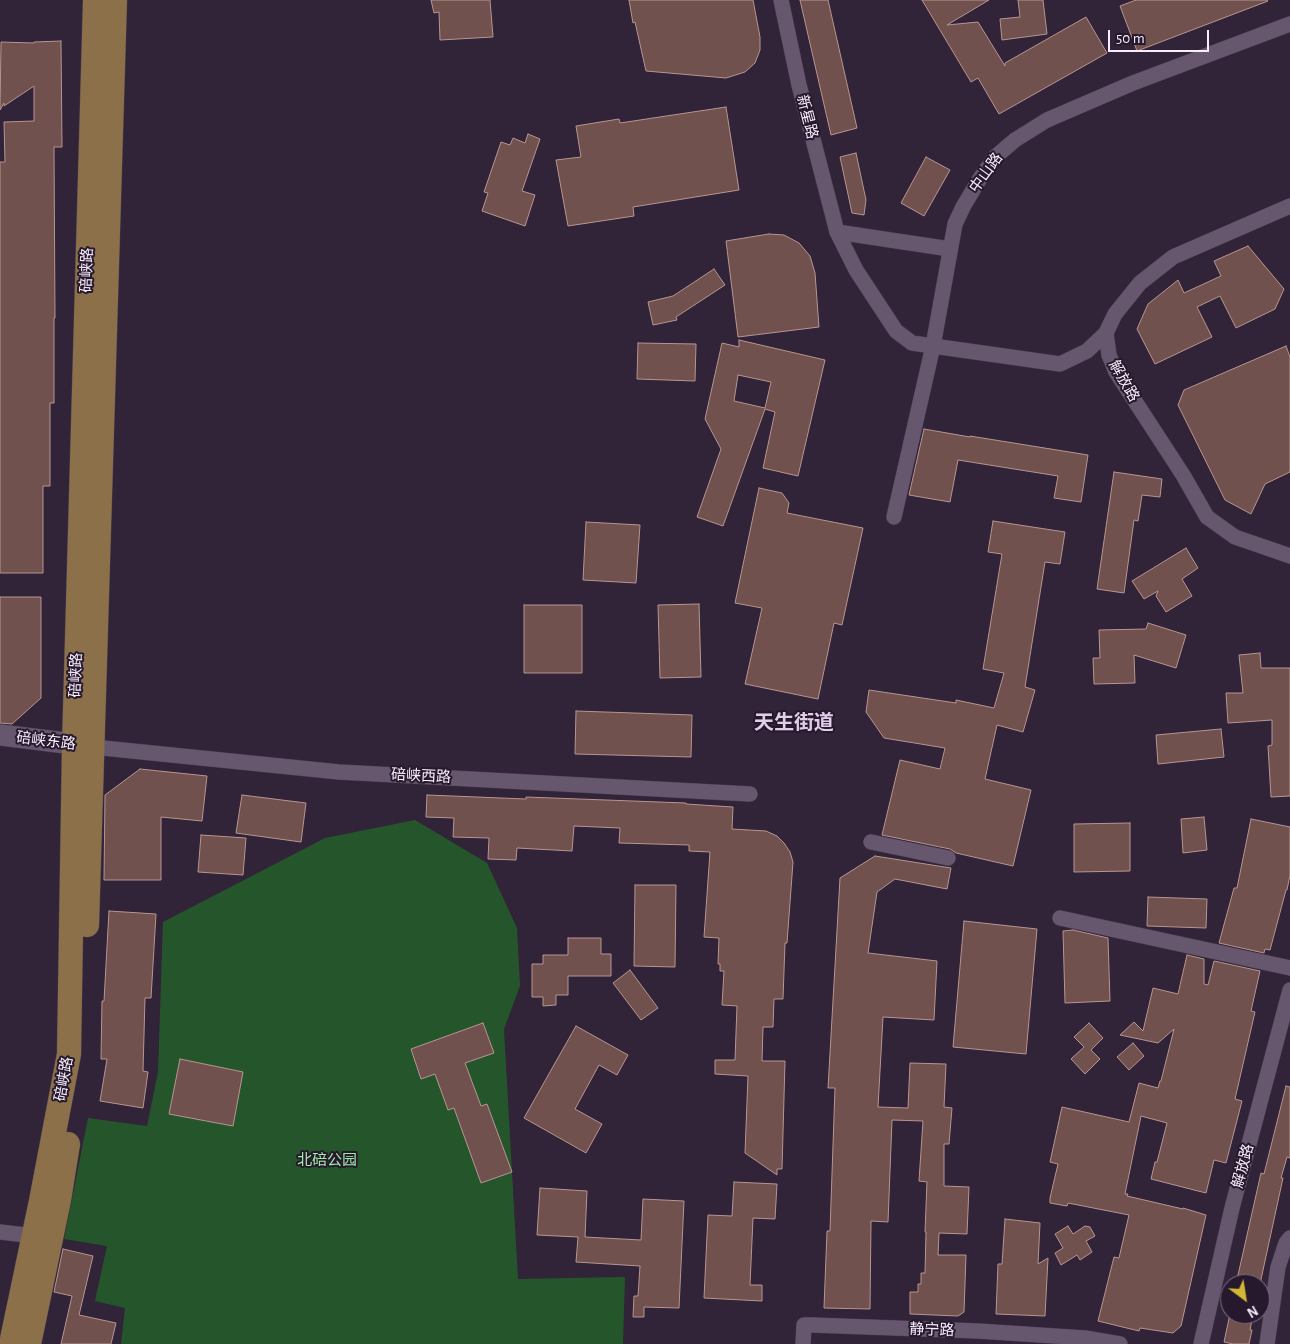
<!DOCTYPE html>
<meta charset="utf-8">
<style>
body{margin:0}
#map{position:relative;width:1290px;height:1344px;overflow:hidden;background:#312338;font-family:"Alegreya Sans",sans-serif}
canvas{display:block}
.north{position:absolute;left:1220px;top:1274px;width:50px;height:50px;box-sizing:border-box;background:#27192d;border:1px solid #7a6e80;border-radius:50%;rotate:149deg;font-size:14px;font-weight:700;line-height:20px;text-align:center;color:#f7edfc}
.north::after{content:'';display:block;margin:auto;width:18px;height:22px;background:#d2b635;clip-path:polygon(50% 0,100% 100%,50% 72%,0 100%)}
.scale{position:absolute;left:1108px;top:30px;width:101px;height:22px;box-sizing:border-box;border:2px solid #f7edfc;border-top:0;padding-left:6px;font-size:15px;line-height:18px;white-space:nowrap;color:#f7edfc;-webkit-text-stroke:4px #27192d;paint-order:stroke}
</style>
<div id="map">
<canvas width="1290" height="1344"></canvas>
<div class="north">N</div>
<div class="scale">50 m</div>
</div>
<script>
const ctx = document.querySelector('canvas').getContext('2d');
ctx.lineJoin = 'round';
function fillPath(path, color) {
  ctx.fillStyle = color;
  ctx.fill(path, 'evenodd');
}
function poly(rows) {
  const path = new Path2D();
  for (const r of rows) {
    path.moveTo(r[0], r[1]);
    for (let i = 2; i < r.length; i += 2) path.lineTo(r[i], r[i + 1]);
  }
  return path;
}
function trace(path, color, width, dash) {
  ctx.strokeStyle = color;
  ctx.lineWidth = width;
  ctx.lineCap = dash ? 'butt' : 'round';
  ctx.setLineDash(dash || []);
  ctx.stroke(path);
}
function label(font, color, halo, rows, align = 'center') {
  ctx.font = font + ' "Alegreya Sans","Noto Sans SC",sans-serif';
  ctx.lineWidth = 4;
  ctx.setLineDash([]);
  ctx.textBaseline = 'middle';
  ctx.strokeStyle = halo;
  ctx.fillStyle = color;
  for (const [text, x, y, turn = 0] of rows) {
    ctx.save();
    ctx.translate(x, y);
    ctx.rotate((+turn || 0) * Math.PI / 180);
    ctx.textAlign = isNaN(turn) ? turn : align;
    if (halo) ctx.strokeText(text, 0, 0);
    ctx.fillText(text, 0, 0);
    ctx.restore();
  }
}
fillPath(poly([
 [415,820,487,863,517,928,520,986,504,1029,518,1279,625,1277,623,1344,121,1344,125,1308,95,1301,107,1246,64,1239,88,1118,147,1126,158,1072,163,922,325,838]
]), '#25562b');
const building = poly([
 [431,0,490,0,493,37,440,40,439,12,434,13,431,0],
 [629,0,753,0,760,37,760,50,755,63,745,72,726,78,646,71,635,22,633,23,629,0],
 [800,0,828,0,857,128,831,135,800,0],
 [922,0,989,0,947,25,978,22,1005,66,1005,63,1086,17,1107,53,999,114,978,78,971,82,922,0],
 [1018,0,1043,0,1047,34,1002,40,1000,19,1020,17,1018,0],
 [1136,0,1267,0,1268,1,1137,51,1120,6,1136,0],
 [61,41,62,147,54,147,55,318,54,318,54,403,50,403,50,486,43,486,43,573,0,573,0,162,5,162,4,122,34,121,34,86,4,106,4,103,0,110,1,42,34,43,34,42,61,41],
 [726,107,739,190,633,207,634,216,568,226,556,160,581,157,576,126,619,119,620,123,726,107],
 [528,134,540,139,522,191,535,195,525,226,482,211,488,193,484,192,501,142,510,145,513,138,525,143,528,134],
 [856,153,866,200,864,215,852,213,840,157,856,153],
 [926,157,950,170,924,216,901,203,926,157],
 [769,234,784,235,799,243,810,256,815,273,819,327,738,337,726,241,769,234],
 [1248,246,1284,289,1275,309,1236,328,1220,296,1197,307,1212,337,1155,364,1137,329,1148,304,1178,280,1184,293,1221,276,1214,261,1248,246],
 [714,269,725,285,676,317,677,320,653,325,648,302,673,296,714,269],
 [739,340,825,360,798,476,763,468,775,412,765,409,723,526,697,517,721,449,705,419,722,343,739,347,739,340],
 [738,375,771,382,765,408,734,401,738,375],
 [638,343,696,344,695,381,637,379,638,343],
 [1286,346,1290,357,1290,472,1265,484,1251,514,1225,500,1178,405,1184,390,1286,346],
 [924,429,970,437,970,436,1088,455,1081,502,1054,498,1058,476,958,460,950,502,909,495,924,429],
 [1114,472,1162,479,1160,497,1142,495,1138,521,1134,520,1124,593,1097,589,1114,472],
 [759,488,782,493,789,503,787,513,863,528,842,625,834,623,818,699,745,684,762,608,735,603,759,488],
 [993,521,1065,532,1060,564,1045,562,1025,687,1035,690,1023,732,997,725,985,779,1031,790,1013,866,956,853,950,849,882,835,900,760,940,769,945,748,884,738,866,712,869,690,956,703,956,700,994,708,1004,673,983,669,1002,554,988,552,993,521],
 [586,522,640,525,636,583,583,580,586,522],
 [1186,548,1198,568,1182,579,1192,596,1166,612,1156,596,1158,591,1144,599,1132,581,1186,548],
 [0,597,41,597,41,698,12,724,0,723,0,597],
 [699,604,701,677,660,678,658,605,699,604],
 [524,605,582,605,582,673,524,673,524,605],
 [1148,623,1186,635,1176,668,1134,655,1135,683,1094,684,1093,658,1100,658,1099,630,1146,629,1148,623],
 [1260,653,1261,668,1290,668,1290,796,1271,797,1268,746,1272,745,1272,720,1228,723,1226,693,1243,693,1239,655,1260,653],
 [576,711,692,715,691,757,575,754,576,711],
 [1221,729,1224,757,1158,764,1156,735,1221,729],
 [140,769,207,776,202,821,161,817,161,880,104,880,105,795,140,769],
 [242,795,306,803,301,842,236,833,242,795],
 [427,795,526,799,526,797,686,803,686,804,733,807,732,829,766,831,777,836,784,843,790,852,793,862,787,943,785,943,783,999,774,999,773,1027,763,1027,762,1061,785,1061,782,1169,777,1169,777,1175,745,1153,748,1076,715,1074,715,1060,735,1060,737,1006,722,1005,724,971,720,971,720,964,718,964,719,938,704,937,710,852,689,851,689,845,619,843,620,828,574,826,572,851,517,848,516,860,488,859,489,838,453,837,454,818,426,817,427,795],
 [1204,817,1207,850,1183,853,1181,819,1204,817],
 [1251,819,1290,827,1290,875,1287,890,1286,890,1270,950,1265,949,1264,953,1219,943,1234,888,1237,888,1251,819],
 [1130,823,1130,871,1074,872,1074,824,1130,823],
 [201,835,246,838,243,875,198,872,201,835],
 [875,856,951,868,947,889,895,879,877,892,868,953,937,961,934,1020,883,1017,878,1107,908,1108,910,1063,946,1064,944,1107,952,1108,949,1144,944,1144,944,1186,969,1187,967,1234,939,1233,938,1255,966,1255,964,1312,958,1316,910,1314,910,1292,918,1292,918,1284,921,1284,921,1273,925,1273,926,1232,925,1232,927,1182,919,1181,923,1121,892,1120,888,1222,871,1221,870,1309,824,1308,827,1231,830,1231,835,1088,828,1088,840,878,875,856],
 [635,885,676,885,675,967,634,966,635,885],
 [1148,897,1207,899,1206,928,1147,926,1148,897],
 [109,911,156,914,151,998,145,998,143,1071,148,1072,143,1108,100,1101,107,1059,101,1059,102,1001,104,1001,109,911],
 [964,921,1037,929,1026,1054,953,1047,964,921],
 [1073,930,1108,938,1110,1001,1065,1003,1063,931,1073,930],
 [568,938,601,938,601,954,611,954,611,976,568,976,568,995,556,995,556,1005,543,1006,543,997,532,997,532,964,543,964,543,955,568,955,568,938],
 [1187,955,1204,959,1204,984,1208,985,1214,961,1260,971,1251,1011,1255,1012,1235,1099,1242,1101,1226,1163,1214,1160,1206,1193,1151,1179,1155,1162,1157,1162,1167,1123,1141,1116,1125,1194,1128,1194,1127,1196,1183,1209,1183,1208,1206,1215,1181,1326,1173,1333,1140,1328,1139,1331,1098,1321,1114,1257,1119,1258,1129,1215,1068,1203,1067,1206,1050,1203,1050,1198,1058,1164,1050,1162,1062,1107,1129,1122,1139,1083,1158,1088,1160,1081,1161,1081,1174,1029,1158,1043,1120,1035,1134,1022,1143,1031,1153,988,1178,994,1187,955],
 [630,970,658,1008,641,1020,613,983,630,970],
 [483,1023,494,1053,465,1063,481,1106,487,1104,512,1172,481,1183,454,1108,448,1110,435,1074,421,1079,411,1049,483,1023],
 [1089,1023,1103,1038,1091,1050,1100,1059,1085,1074,1071,1059,1084,1047,1074,1037,1089,1023],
 [576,1026,628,1055,617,1075,599,1065,575,1109,602,1124,586,1153,524,1118,576,1026],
 [1133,1043,1144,1056,1129,1070,1117,1057,1133,1043],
 [180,1059,243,1072,233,1126,169,1114,180,1059],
 [1286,1086,1290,1087,1290,1158,1287,1157,1281,1178,1283,1178,1260,1284,1236,1284,1261,1173,1264,1174,1286,1086],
 [734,1182,777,1184,775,1219,753,1218,750,1285,762,1285,762,1301,704,1298,708,1215,732,1216,734,1182],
 [540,1188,587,1191,585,1237,641,1240,643,1199,684,1201,679,1308,644,1307,644,1317,633,1317,634,1296,638,1296,640,1266,576,1262,578,1237,537,1235,540,1188],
 [1005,1219,1040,1223,1038,1264,1048,1258,1045,1316,996,1314,998,1264,1002,1264,1005,1219],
 [1068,1226,1073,1234,1085,1226,1090,1227,1095,1236,1086,1241,1092,1252,1080,1260,1077,1255,1061,1265,1055,1253,1063,1248,1055,1234,1068,1226],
 [63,1249,93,1256,79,1315,116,1323,111,1344,61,1344,72,1296,54,1292,63,1249],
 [1230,1314,1253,1314,1250,1330,1252,1330,1249,1344,1233,1344,1224,1342,1230,1314]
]);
fillPath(building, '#70514e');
trace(building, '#b89592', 1);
const street = poly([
 [781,0,799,85,837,232,856,270,896,331,912,343,1060,364,1087,351,1106,333],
 [1290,206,1173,257,1140,283,1115,314,1106,333,1109,355,1116,372,1183,475,1207,517,1235,537,1290,556],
 [837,232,950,249],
 [894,517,933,346,955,224,963,207,979,180,995,157,1015,140,1047,120,1133,83,1290,24],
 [93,747,339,772,750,794],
 [871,842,948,858],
 [1060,918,1290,968],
 [0,1232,34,1236],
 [803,1344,804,1325,812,1325,978,1331,1085,1338,1120,1344],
 [1201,1344,1232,1208,1290,990],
 [1267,1344,1278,1267,1286,1243,1290,1238]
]);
const secondary = poly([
 [0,735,90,746]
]);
const primary = poly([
 [87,925,115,0],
 [11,1344,41,1201,69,1054,74,745,95,0],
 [29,1344,59,1200,68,1144]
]);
trace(street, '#4a3e50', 16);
trace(secondary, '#4a3e50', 22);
trace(primary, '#4a3e50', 25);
trace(street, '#66576e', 15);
trace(secondary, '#66576e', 21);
trace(primary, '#8c7049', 24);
label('15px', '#f7edfc', '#27192d', [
 ["新星路",807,117,76],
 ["中山路",986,173,-54],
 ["碚峡路",87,270,-88],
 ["解放路",1124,381,60],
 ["碚峡路",76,675,-88],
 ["碚峡东路",46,741,7],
 ["碚峡西路",421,776,3],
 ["碚峡路",64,1079,-80],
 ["解放路",1243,1166,-75],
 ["静宁路",932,1330,2]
]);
label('15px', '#9feca5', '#27192d', [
 ["北碚公园",327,1160]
]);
label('bold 20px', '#e0cee9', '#27192d', [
 ["天生街道",794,723]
]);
</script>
